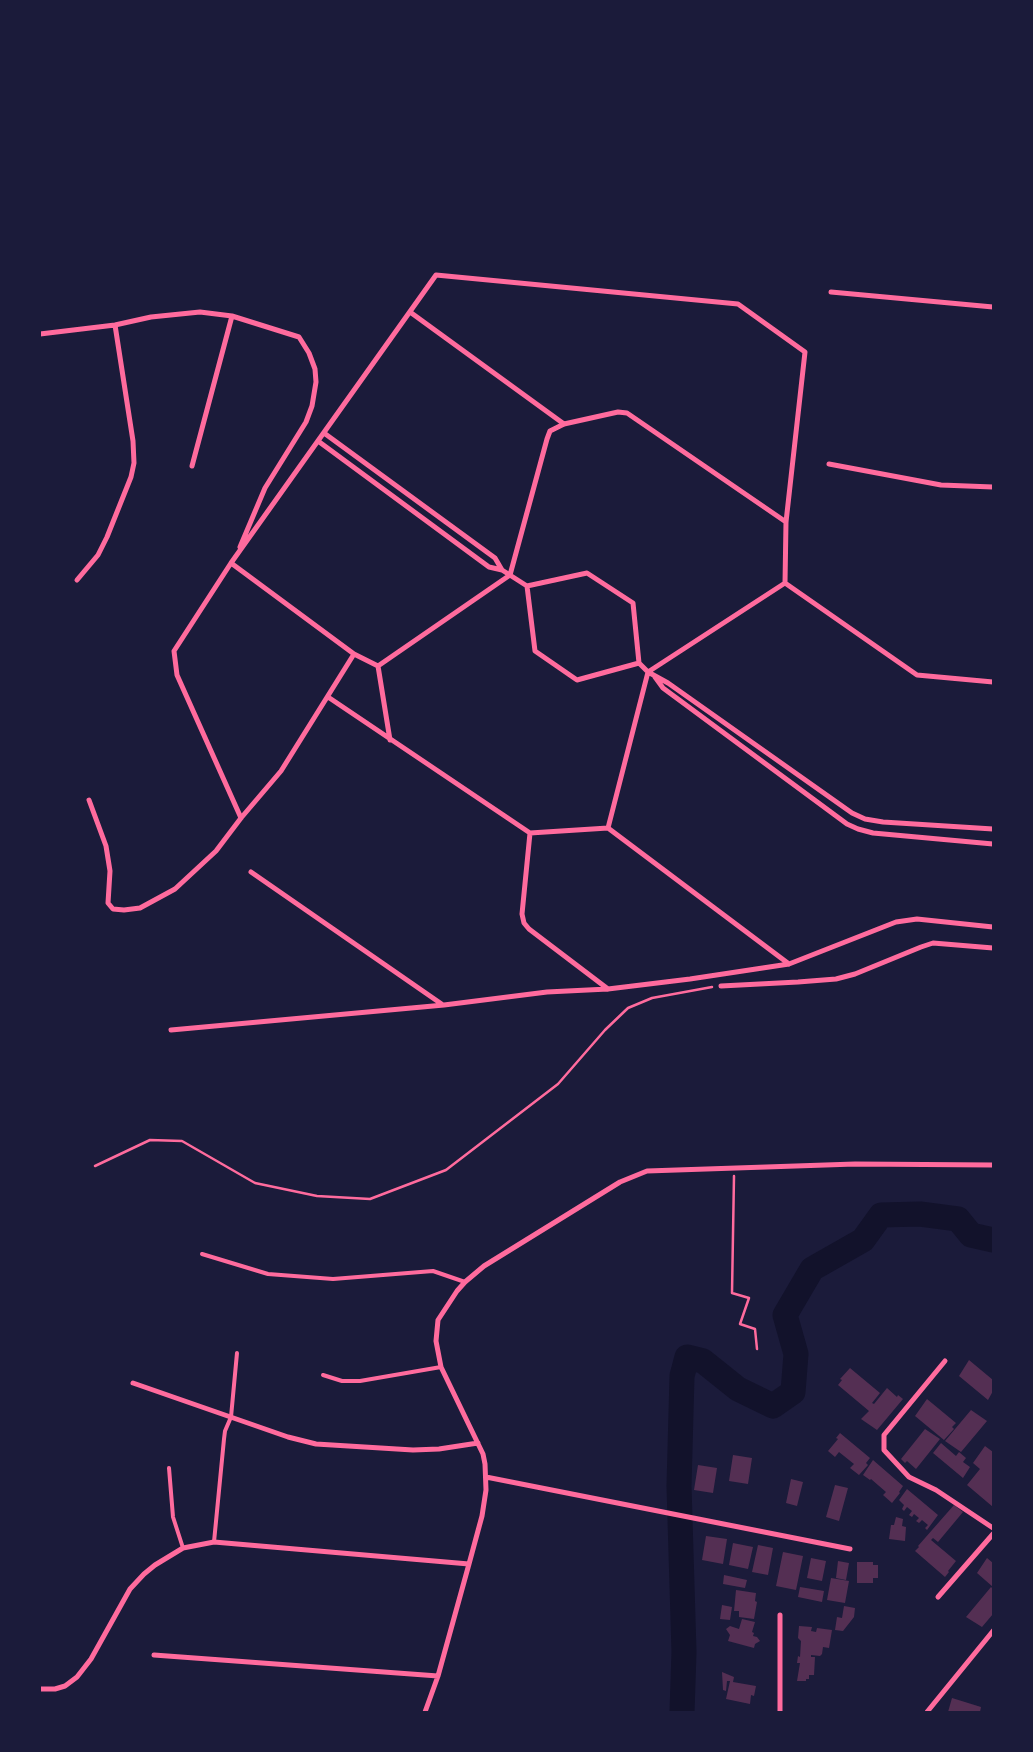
<!DOCTYPE html>
<style>
body{margin:0}
#map{position:relative;width:1033px;height:1752px;overflow:hidden;background:#1b1b3a;font-family:Manrope,sans-serif}
canvas{display:block}
.frame{position:absolute;inset:0;border:41px solid #1b1b3a;pointer-events:none}
</style>
<div id="map">
<canvas width="1033" height="1752"></canvas>
<div class="frame"></div>
</div>
<script>
const ctx = document.querySelector('canvas').getContext('2d');
ctx.lineJoin = 'round';
function poly(rows) {
  const path = new Path2D();
  for (const r of rows) {
    path.moveTo(r[0], r[1]);
    for (let i = 2; i < r.length; i += 2) path.lineTo(r[i], r[i + 1]);
  }
  return path;
}
function trace(path, color, width, dash) {
  ctx.strokeStyle = color;
  ctx.lineWidth = width;
  ctx.lineCap = dash ? 'butt' : 'round';
  ctx.setLineDash(dash || []);
  ctx.stroke(path);
}
function fillPath(path, color) {
  ctx.fillStyle = color;
  ctx.fill(path, 'evenodd');
}
trace(poly([
 [682,1712,684,1652,679,1486,682,1376,687,1357,703,1361,738,1389,773,1406,793,1392,796,1354,785,1315,812,1269,863,1240,881,1215,920,1214,958,1219,971,1235,993,1240]
]), '#12122b', 25);
fillPath(poly([
 [969,1360,993,1380,993,1391,988,1400,959,1376],
 [850,1368,880,1393,872,1403,874,1404,887,1388,897,1397,898,1395,903,1399,877,1430,861,1419,869,1411,838,1385,842,1380,840,1379],
 [927,1399,956,1423,952,1427,954,1429,944,1440,915,1416],
 [971,1410,987,1421,961,1452,945,1441],
 [925,1429,940,1439,916,1469,907,1461,905,1463,901,1459],
 [840,1433,870,1458,866,1463,868,1465,859,1475,850,1468,854,1464,839,1452,835,1457,828,1451,838,1439,836,1438],
 [941,1443,956,1456,959,1452,966,1458,963,1462,970,1467,963,1478,933,1453],
 [985,1446,993,1452,993,1507,967,1485,980,1469,973,1463],
 [733,1455,752,1458,748,1484,729,1481],
 [873,1460,903,1486,899,1492,900,1493,892,1503,883,1495,886,1492,871,1479,870,1480,863,1475],
 [698,1465,717,1468,713,1493,694,1490],
 [791,1479,803,1482,797,1506,786,1503],
 [835,1485,848,1488,839,1521,826,1517],
 [907,1489,938,1515,927,1530,925,1528,928,1525,922,1520,919,1523,916,1521,919,1518,914,1514,912,1517,909,1515,912,1511,907,1507,904,1511,902,1509,904,1505,899,1500],
 [954,1505,963,1512,938,1542,933,1538,931,1540,956,1561,948,1571,949,1572,945,1577,915,1551,919,1547,918,1546],
 [896,1517,903,1519,902,1526,906,1527,905,1541,889,1539,891,1525,894,1525],
 [706,1536,727,1539,723,1564,702,1560],
 [733,1543,753,1547,748,1569,729,1565],
 [758,1545,773,1548,768,1575,752,1572],
 [783,1552,803,1556,796,1590,776,1586],
 [811,1558,826,1561,822,1581,807,1578],
 [987,1558,993,1563,993,1587,977,1573],
 [838,1561,849,1563,846,1580,836,1578],
 [857,1562,873,1562,873,1565,878,1565,878,1578,873,1578,873,1583,857,1583],
 [724,1575,747,1580,745,1588,723,1584],
 [831,1578,849,1581,845,1603,827,1600],
 [800,1587,824,1591,822,1602,798,1597],
 [991,1587,993,1589,993,1614,982,1627,966,1617],
 [736,1590,756,1593,755,1601,757,1602,754,1619,739,1617,739,1611,734,1611],
 [722,1605,732,1607,730,1620,720,1619],
 [844,1606,855,1608,854,1617,843,1631,835,1630,837,1617,842,1618],
 [742,1619,755,1622,752,1632,754,1633,753,1636,757,1637,760,1641,755,1644,754,1648,728,1641,730,1635,726,1629,730,1626,739,1629],
 [799,1626,812,1627,811,1631,816,1632,817,1628,832,1630,829,1648,823,1647,822,1654,820,1656,811,1655,811,1657,815,1657,814,1675,809,1675,809,1679,806,1679,806,1681,797,1681,800,1663,797,1663,798,1656,800,1657,801,1641,798,1638],
 [722,1672,734,1677,733,1682,756,1686,754,1696,751,1695,750,1704,726,1699,730,1681,727,1681,726,1691,723,1690],
 [952,1698,981,1707,980,1712,948,1712]
]), '#542f53');
trace(poly([
 [95,1166,150,1140,182,1141,255,1183,317,1196,370,1199,446,1170,558,1084,605,1030,628,1008,652,998,712,987],
 [734,1176,732,1293,749,1298,740,1324,755,1329,757,1349]
]), '#ff6b9d', 2.5);
trace(poly([
 [202,1254,268,1274,333,1279,433,1271,465,1282],
 [323,1375,342,1381,360,1381,441,1367],
 [169,1468,173,1517,183,1548],
 [214,1542,224,1439,225,1431,231,1417,237,1353]
]), '#ff6b9d', 4);
trace(poly([
 [831,292,993,307],
 [410,312,564,424],
 [40,334,115,325,151,317,200,312,232,316,299,337,309,353,315,369,316,382,312,406,306,422,265,488,240,547],
 [324,433,495,558,502,570],
 [318,441,489,567,502,570,527,586,587,573,633,603,639,663,648,672,668,683,852,813,865,819,883,822,993,829],
 [829,464,941,485,993,487],
 [192,466,232,316],
 [231,563,354,654,378,666,390,740],
 [77,580,98,555,107,537,131,477,134,463,133,441,115,325],
 [785,583,917,675,993,682],
 [527,586,535,651,577,680,639,663],
 [378,666,510,575,547,439,550,431,564,424,618,412,627,413,786,522],
 [655,677,663,688,847,824,858,829,873,833,993,844],
 [328,697,530,833,522,914,524,923,529,929,608,989],
 [89,800,106,846,110,871,108,903,113,909,124,910,140,908,175,889,216,851,241,818,281,771,354,654],
 [241,818,177,675,174,651,231,563,436,275,738,304,805,352,786,522,785,583],
 [608,828,789,964],
 [530,833,608,828,648,672,785,583],
 [251,872,443,1005],
 [721,986,798,982,836,979,855,974,921,947,933,943,993,948],
 [171,1030,444,1005,547,992,608,989,690,979,789,964,896,922,917,919,993,927],
 [945,1361,884,1435,884,1450,909,1477,936,1490,993,1528],
 [133,1383,288,1437,316,1444,413,1450,439,1449,478,1443],
 [486,1477,850,1549],
 [938,1597,993,1534],
 [154,1655,438,1676],
 [40,1689,55,1689,65,1686,77,1677,91,1659,130,1589,144,1574,155,1565,183,1548,214,1542,469,1564],
 [425,1712,438,1676,469,1564,482,1516,486,1490,485,1464,483,1454,441,1367,436,1341,438,1320,457,1291,465,1282,484,1266,620,1182,647,1171,855,1164,993,1165],
 [780,1712,780,1615],
 [927,1712,993,1631]
]), '#ff6b9d', 5);
</script>
